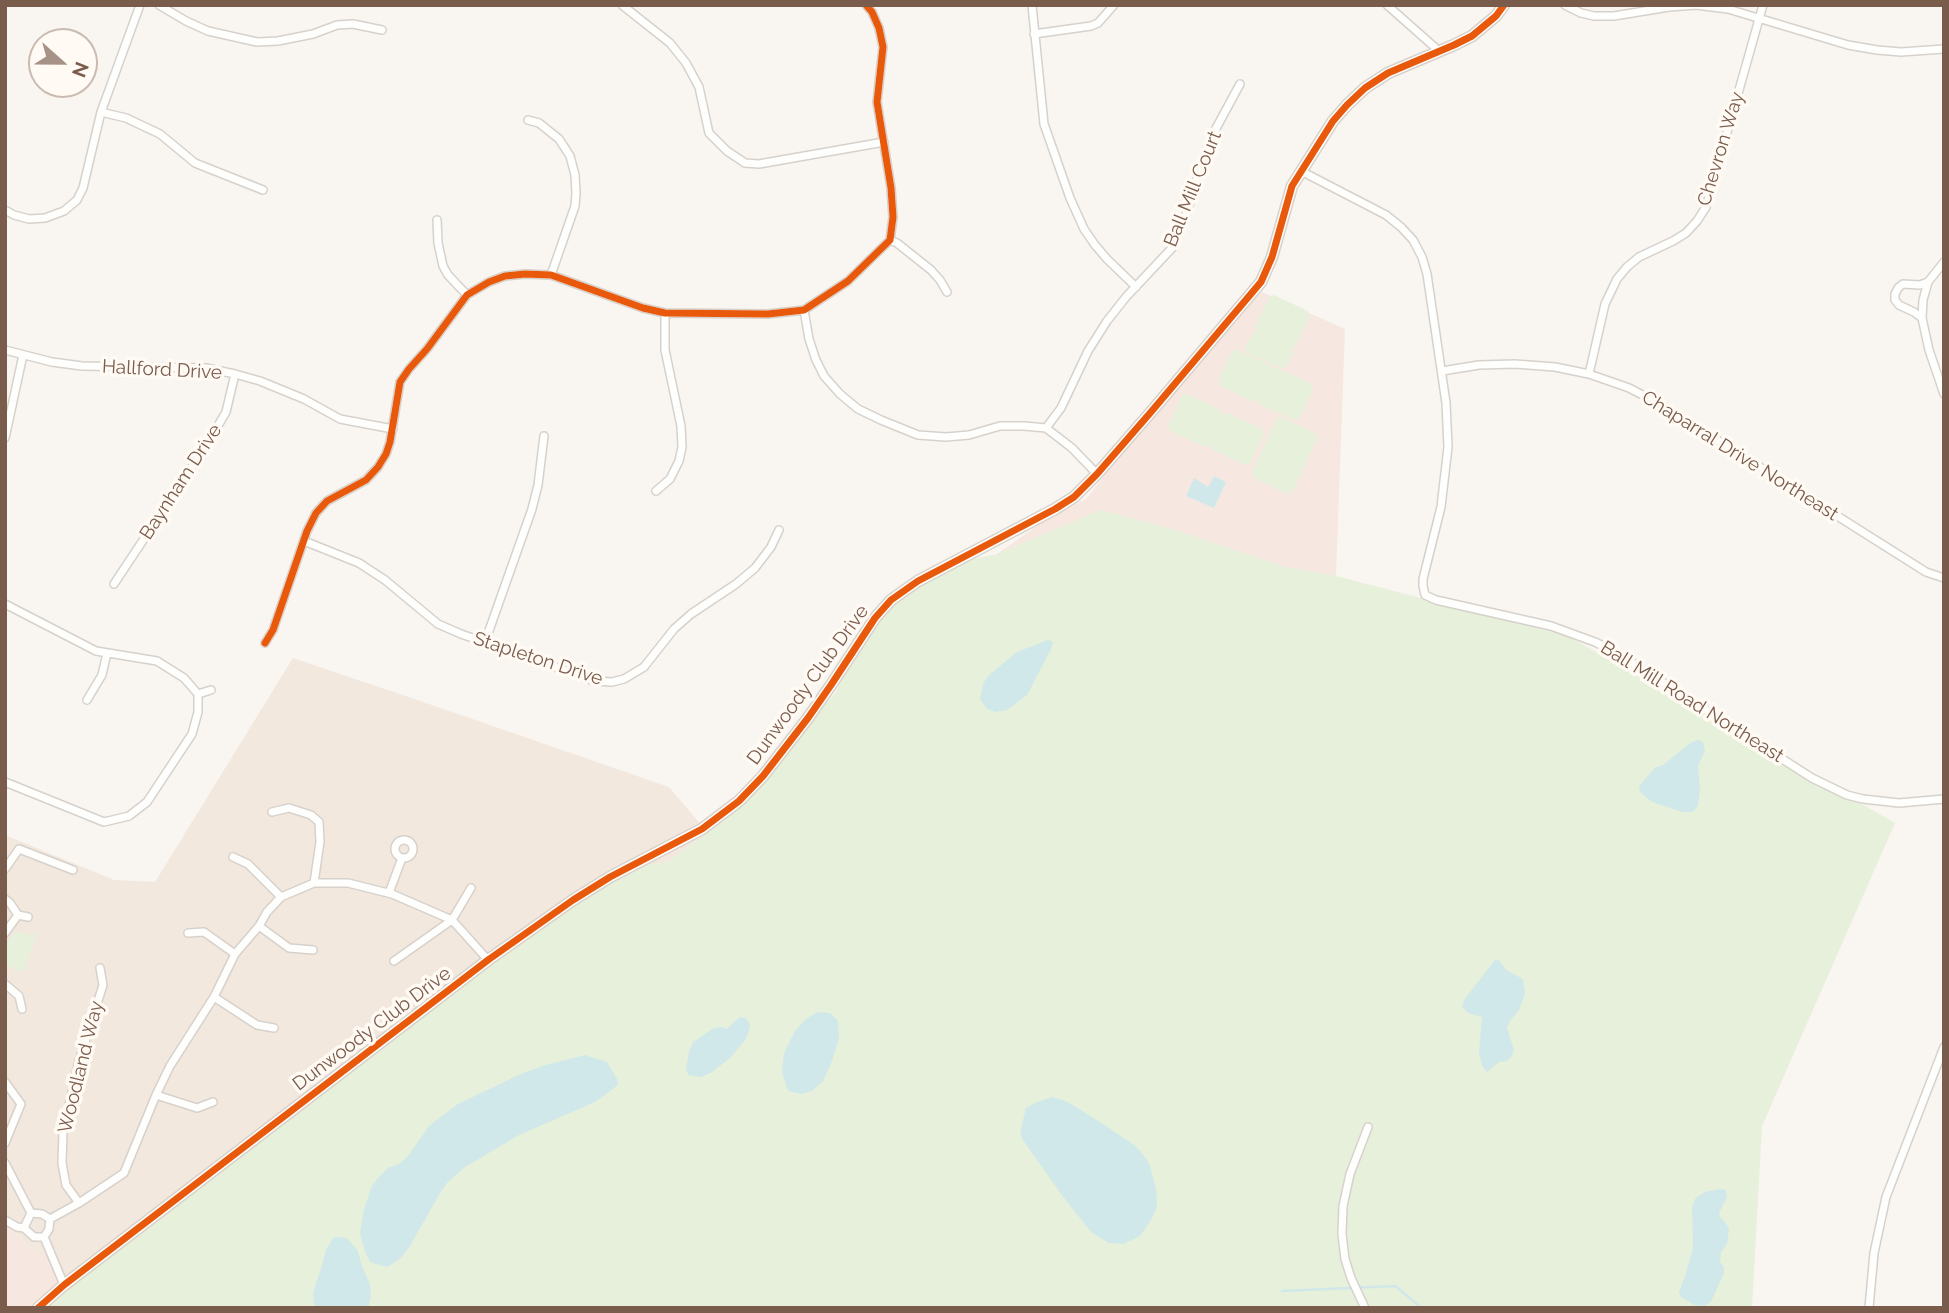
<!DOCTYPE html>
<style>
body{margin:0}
#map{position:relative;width:1949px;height:1313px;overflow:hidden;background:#f9f5f0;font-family:Raleway,sans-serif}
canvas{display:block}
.frame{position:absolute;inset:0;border:7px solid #7a5c4d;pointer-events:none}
.north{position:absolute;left:28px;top:28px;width:70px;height:70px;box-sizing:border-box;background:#fffaf3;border:2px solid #cabbb1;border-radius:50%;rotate:111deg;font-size:19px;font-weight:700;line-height:28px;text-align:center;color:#7a5c4d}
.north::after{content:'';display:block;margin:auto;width:24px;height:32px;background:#a69286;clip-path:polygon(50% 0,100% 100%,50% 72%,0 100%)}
</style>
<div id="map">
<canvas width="1949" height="1313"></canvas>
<div class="frame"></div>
<div class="north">N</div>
</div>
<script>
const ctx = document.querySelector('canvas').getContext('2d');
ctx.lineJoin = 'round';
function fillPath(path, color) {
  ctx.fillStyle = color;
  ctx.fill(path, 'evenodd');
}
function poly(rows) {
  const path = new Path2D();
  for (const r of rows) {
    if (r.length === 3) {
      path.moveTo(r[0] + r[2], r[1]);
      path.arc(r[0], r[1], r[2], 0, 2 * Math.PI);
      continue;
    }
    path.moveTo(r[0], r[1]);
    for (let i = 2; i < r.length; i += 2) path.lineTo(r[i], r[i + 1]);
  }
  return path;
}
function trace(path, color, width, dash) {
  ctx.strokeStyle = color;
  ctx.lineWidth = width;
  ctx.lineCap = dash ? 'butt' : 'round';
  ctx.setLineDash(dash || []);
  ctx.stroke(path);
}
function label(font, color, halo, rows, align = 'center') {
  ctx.font = font + ' Raleway,sans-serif';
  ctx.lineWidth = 7;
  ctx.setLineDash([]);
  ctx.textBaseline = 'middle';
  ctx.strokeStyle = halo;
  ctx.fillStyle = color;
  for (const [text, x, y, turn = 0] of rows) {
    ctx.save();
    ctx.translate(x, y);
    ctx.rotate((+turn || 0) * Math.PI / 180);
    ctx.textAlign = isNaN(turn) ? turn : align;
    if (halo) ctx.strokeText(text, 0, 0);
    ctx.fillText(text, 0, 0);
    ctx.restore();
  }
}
fillPath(poly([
 [293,658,429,704,669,787,708,833,669,861,613,874,533,934,474,969,275,1123,162,1219,66,1279,5,1223,5,835,114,880,155,882]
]), '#f2e8de');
fillPath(poly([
 [1262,292,1345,329,1336,576,1285,567,1176,530,997,554,1044,521,1087,498,1186,371],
 [5,1223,66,1279,37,1308,5,1308]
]), '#f6e8e1');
fillPath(poly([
 [1274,295,1308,311,1310,316,1296,345,1292,348,1293,353,1287,366,1282,368,1247,353,1245,348,1252,334,1257,332,1255,327,1269,297],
 [1237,350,1271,365,1273,369,1277,368,1312,384,1313,389,1300,418,1295,420,1260,405,1258,400,1254,402,1220,386,1218,382,1232,351],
 [1187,394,1221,410,1223,415,1228,413,1262,429,1264,434,1250,463,1245,465,1211,449,1209,445,1204,446,1170,431,1168,426,1182,396],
 [1281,417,1315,433,1317,438,1293,491,1288,494,1254,478,1252,473,1276,419],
 [1101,510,1176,530,1285,567,1336,576,1568,636,1895,823,1762,1126,1752,1308,37,1308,66,1279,162,1219,275,1123,474,969,533,934,613,873,669,861,725,820,836,692,874,609,948,564,997,554],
 [16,932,31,935,38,933,23,972,5,965,5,944]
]), '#e7f0db');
fillPath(poly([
 [1214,476,1226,482,1214,508,1186,496,1194,478,1208,487],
 [1048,640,1053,642,1051,649,1027,695,1007,710,996,712,987,709,980,699,983,684,988,676,1017,652],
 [1698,740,1703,742,1705,750,1698,766,1700,790,1698,805,1693,812,1683,812,1652,802,1640,792,1639,789,1640,785,1655,768,1663,765,1692,742],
 [1495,960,1499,960,1506,970,1523,979,1525,994,1519,1010,1510,1021,1507,1028,1514,1050,1511,1058,1506,1061,1499,1062,1487,1072,1482,1066,1479,1052,1482,1017,1468,1013,1462,1007,1464,1000],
 [818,1012,830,1013,838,1021,839,1038,832,1061,823,1081,812,1091,801,1094,788,1091,782,1072,784,1053,795,1031,806,1019],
 [740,1017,746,1018,750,1025,749,1031,746,1039,730,1058,712,1072,701,1077,688,1075,686,1068,689,1052,693,1042,714,1028,723,1027,727,1029],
 [585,1055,607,1062,617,1079,618,1085,595,1102,517,1136,465,1167,447,1183,440,1193,410,1246,401,1258,387,1267,370,1262,365,1251,360,1233,364,1209,372,1186,379,1177,388,1168,399,1164,408,1156,429,1126,458,1104,523,1073,546,1065],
 [1052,1097,1068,1102,1106,1126,1134,1145,1141,1152,1149,1163,1156,1189,1157,1206,1151,1220,1140,1236,1123,1244,1109,1243,1091,1232,1061,1194,1023,1140,1020,1133,1026,1108,1037,1102],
 [1721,1189,1726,1190,1727,1197,1719,1213,1720,1217,1724,1221,1729,1229,1727,1244,1721,1252,1720,1262,1724,1267,1724,1273,1711,1302,1704,1306,1694,1305,1681,1297,1679,1292,1685,1276,1693,1248,1692,1208,1695,1199,1700,1195,1708,1191],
 [336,1237,347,1238,358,1251,361,1263,370,1285,371,1297,368,1308,317,1308,314,1304,313,1292,321,1269,326,1250,333,1238]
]), '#d0e8ea');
trace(poly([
 [1282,1291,1395,1286,1422,1308]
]), '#d0e8ea', 2.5);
const street = poly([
 [159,5,186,21,208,31,257,42,278,41,313,34,337,25,353,24,382,30],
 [622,5,670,43,686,63,699,87,709,133,727,151,745,163,759,164,884,142],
 [1032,5,1044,124,1070,198,1084,229,1095,245,1107,259,1136,287],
 [1387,5,1439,51],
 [1565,5,1581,13,1594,16,1614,16,1669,7,1696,5,1728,9,1848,45,1877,50,1901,52,1944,49],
 [1034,34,1091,26,1098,23,1114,5],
 [101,112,126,118,160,134,195,163,263,190],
 [528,120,539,123,559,139,570,156,575,175,576,193,575,206,551,275],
 [1301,171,1386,215,1401,227,1413,240,1422,257,1427,274,1446,403,1448,447,1441,507,1423,579,1423,586,1425,595,1436,600,1551,626,1595,642,1617,653,1812,778,1847,795,1863,799,1899,803,1944,799],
 [5,210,14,215,29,219,45,218,64,211,77,200,83,188,101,112,140,5],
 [437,220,438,243,443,266,448,275,467,295],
 [890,240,897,243,931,270,940,280,947,292],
 [1944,262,1928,282,1923,300,1922,318,1929,350,1944,394],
 [804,310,809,339,816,360,824,376,840,394,858,409,881,420,918,435,946,437,969,435,1000,426,1024,426,1046,428,1072,448,1097,474],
 [1922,318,1914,312,1899,305,1895,300,1895,294,1898,288,1903,284,1920,285,1928,282],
 [5,350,52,362,82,366,206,368,235,374,260,381,304,399,340,419,393,429],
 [1442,371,1479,365,1515,364,1555,367,1589,374,1629,388,1660,404,1926,572,1944,578],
 [1589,374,1605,304,1617,279,1627,267,1639,257,1673,241,1686,233,1697,221,1706,207,1763,5],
 [1046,428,1061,408,1088,351,1107,321,1126,297,1173,247,1187,212,1203,159,1213,134,1240,84],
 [5,438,23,355],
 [656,491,670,479,679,461,682,447,681,426,665,350,665,313],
 [304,541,359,563,385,580,438,624,461,634,580,676,594,681,612,682,624,679,644,667,674,629,691,614,736,584,755,568,771,547,779,530],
 [114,584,209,441,226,412,235,374],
 [5,604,96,651,157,661,184,678,198,694,198,712,192,734,147,802,129,816,104,822,5,782],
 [485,642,532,509,538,485,544,436],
 [265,643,273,630,307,531,316,513,327,501,366,480,378,467,386,454,390,442,400,382,409,369,427,349,467,295,489,282,505,276,525,274,551,275,643,308,665,313,768,314,804,310,848,281,890,240,893,217,891,188,877,102,883,47,879,28,872,12,866,5],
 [198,694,211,690],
 [87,700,102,675,107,653],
 [272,812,289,808,311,815,319,822,320,842,314,883],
 [404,849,9],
 [233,857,248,864,281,897],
 [5,869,19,849,73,870],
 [389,893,402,858],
 [5,899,10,903,18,915,28,917],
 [259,926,289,948,313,950],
 [5,933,18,915],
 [188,933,204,932,235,954],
 [394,961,452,920,471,888],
 [5,984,19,996,22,1009],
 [214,997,257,1025,274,1028],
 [5,1082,21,1104,5,1143],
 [156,1095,197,1108,213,1102],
 [5,1163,31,1213],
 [79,1203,66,1185,62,1163,63,1132,79,1061,103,985,100,968],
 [50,1219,79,1203,124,1173,156,1095,170,1066,214,997,235,954,259,926,267,912,281,897,314,883,348,883,392,894,452,920,488,960],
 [5,1220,17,1227,24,1228,34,1237,44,1237,49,1229,50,1219],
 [24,1228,31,1213,42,1214,50,1219],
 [44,1237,64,1285],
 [1365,1308,1351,1278,1345,1259,1342,1234,1343,1206,1350,1174,1368,1127],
 [1869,1308,1874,1253,1886,1197,1944,1047]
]);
const secondary = poly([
 [38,1308,64,1285,488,960,573,900,610,877,702,829,739,801,763,776,808,718,831,685,875,618,891,600,918,581,1055,509,1074,497,1097,474,1151,412,1261,282,1272,257,1292,186,1333,121,1347,105,1365,88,1388,73,1454,45,1472,36,1496,16,1504,5]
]);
trace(street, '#d7d1cb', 10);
trace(secondary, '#d9d2cb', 13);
trace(street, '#fefefd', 7);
trace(secondary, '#fefefd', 10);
trace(poly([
 [265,643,273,630,307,531,316,513,327,501,366,480,378,467,386,454,390,442,400,382,409,369,427,349,467,295,489,282,505,276,525,274,551,275,643,308,665,313,768,314,804,310,848,281,890,240,893,217,891,188,877,102,883,47,879,28,872,12,866,5],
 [38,1308,64,1285,488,960,573,900,610,877,702,829,739,801,763,776,808,718,831,685,875,618,891,600,918,581,1055,509,1074,497,1097,474,1151,412,1261,282,1272,257,1292,186,1333,121,1347,105,1365,88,1388,73,1454,45,1472,36,1496,16,1504,5]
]), '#e8590c', 7);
label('19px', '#7a5c4d', '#fffaf3', [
 ["Chevron Way",1721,149,-73],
 ["Ball Mill Court",1193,189,-68],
 ["Hallford Drive",162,370,3],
 ["Chaparral Drive Northeast",1740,456,32],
 ["Baynham Drive",181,482,-57],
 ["Stapleton Drive",538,659,18],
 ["Dunwoody Club Drive",808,685,-54],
 ["Ball Mill Road Northeast",1692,702,32],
 ["Dunwoody Club Drive",372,1029,-37],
 ["Woodland Way",81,1067,-76]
]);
</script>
